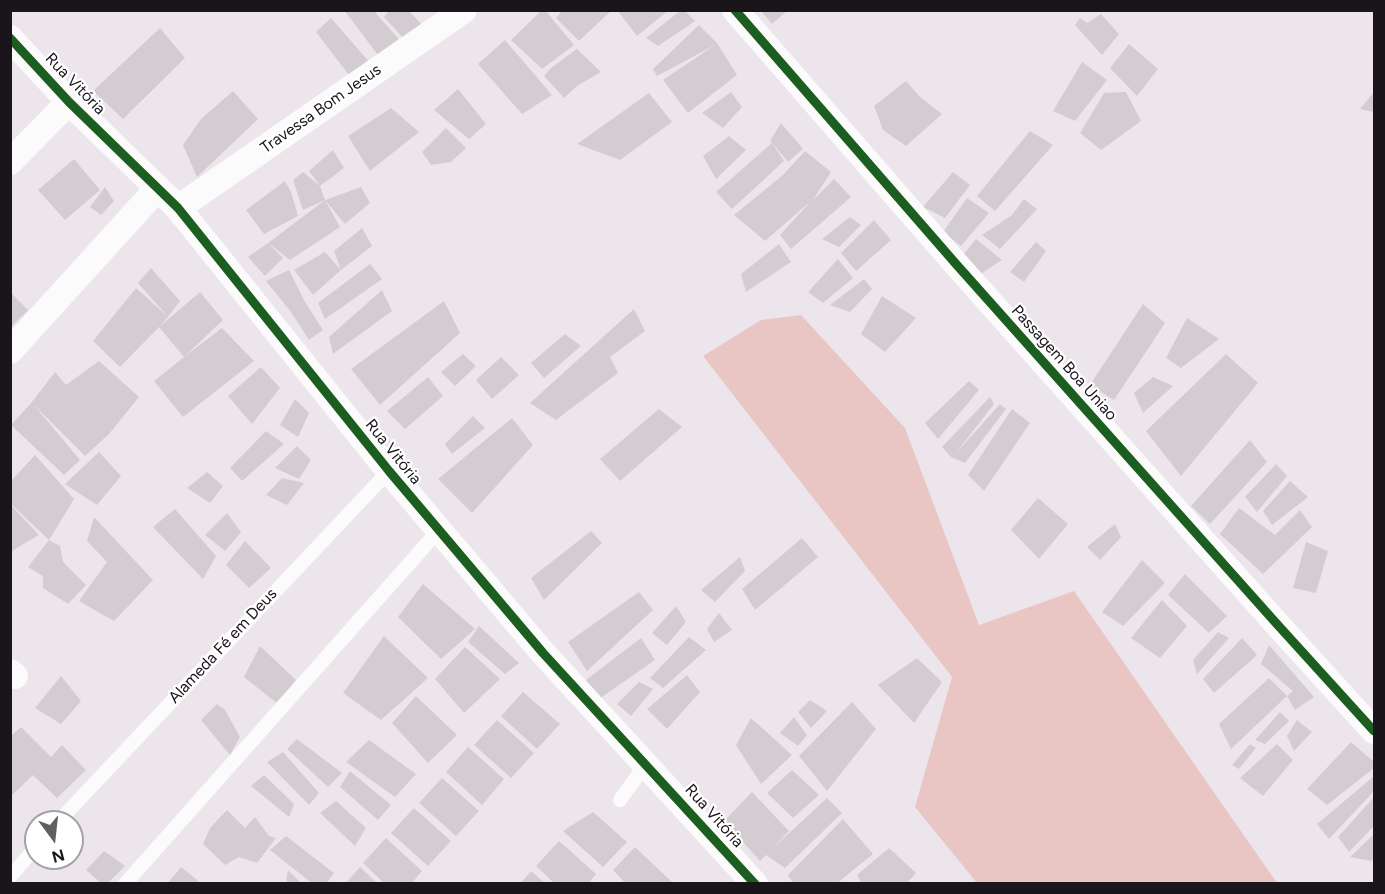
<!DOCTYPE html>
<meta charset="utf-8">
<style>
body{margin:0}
#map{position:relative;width:1385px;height:894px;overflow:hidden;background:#ece6ec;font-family:Figtree,sans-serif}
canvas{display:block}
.frame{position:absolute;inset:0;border:12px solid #19151a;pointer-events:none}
.north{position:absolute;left:24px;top:810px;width:60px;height:60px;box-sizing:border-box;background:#fff;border:2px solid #a3a1a3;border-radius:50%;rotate:165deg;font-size:16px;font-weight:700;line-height:24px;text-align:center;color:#19151a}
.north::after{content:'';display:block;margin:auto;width:21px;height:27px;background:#635e64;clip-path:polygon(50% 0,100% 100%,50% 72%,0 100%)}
</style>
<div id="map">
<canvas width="1385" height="894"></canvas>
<div class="frame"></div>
<div class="north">N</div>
</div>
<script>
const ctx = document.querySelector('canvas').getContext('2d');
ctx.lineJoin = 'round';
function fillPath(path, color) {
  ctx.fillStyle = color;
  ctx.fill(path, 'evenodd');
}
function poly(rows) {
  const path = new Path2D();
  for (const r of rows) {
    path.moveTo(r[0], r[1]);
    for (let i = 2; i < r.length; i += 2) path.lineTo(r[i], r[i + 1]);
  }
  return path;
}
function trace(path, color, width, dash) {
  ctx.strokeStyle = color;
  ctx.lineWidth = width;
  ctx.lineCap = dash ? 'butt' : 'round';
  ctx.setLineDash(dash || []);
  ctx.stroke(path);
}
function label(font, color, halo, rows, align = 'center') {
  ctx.font = font + ' Figtree,sans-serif';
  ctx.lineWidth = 4.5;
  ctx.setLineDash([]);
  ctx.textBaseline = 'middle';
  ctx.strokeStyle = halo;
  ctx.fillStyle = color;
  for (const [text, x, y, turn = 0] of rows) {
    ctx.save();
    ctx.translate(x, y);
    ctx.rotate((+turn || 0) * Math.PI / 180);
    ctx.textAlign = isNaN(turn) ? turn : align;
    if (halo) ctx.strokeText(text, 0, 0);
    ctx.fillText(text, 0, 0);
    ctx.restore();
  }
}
fillPath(poly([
 [801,315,905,428,979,625,1074,591,1277,883,977,883,915,807,952,677,703,356,761,320]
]), '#e9c6c4');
fillPath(poly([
 [344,10,373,10,403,44,384,63],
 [390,10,408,10,427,30,408,43,384,17],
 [542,10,545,10,574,45,542,69,511,40],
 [563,10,612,10,579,41,556,18],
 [617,10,669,10,637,36],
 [681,10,684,10,695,21,658,46,646,38],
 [760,10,788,10,772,24],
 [1101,14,1119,34,1102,55,1075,25,1080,18,1087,23],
 [331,18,372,65,352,79,316,32],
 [699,25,717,43,737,75,688,113,663,80,715,45,657,76,653,69],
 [160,28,185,58,123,119,93,91],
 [505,40,552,95,522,114,478,64],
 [1129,44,1158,69,1137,96,1110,68],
 [577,49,601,72,577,86,564,98,544,76,551,68],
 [1082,62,1107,80,1075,121,1053,111],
 [906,81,920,97,942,114,906,146,883,130,874,106],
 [458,89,486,124,469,139,434,110],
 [233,91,258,119,197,177,183,145,201,119],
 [731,92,742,107,723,128,702,113],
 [1126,92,1141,121,1101,150,1080,133,1104,93],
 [1374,92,1374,112,1360,109],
 [649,93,672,122,620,160,577,144],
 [391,108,419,132,370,171,348,136],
 [781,123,803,149,788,162,772,143,784,161,732,209,716,192,772,143,770,141],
 [446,128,466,148,451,162,431,165,422,152],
 [1030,131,1053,145,995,211,977,196],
 [729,136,746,150,716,179,703,156],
 [333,150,344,168,320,186,309,171],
 [805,151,831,172,813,200,834,179,851,197,791,249,780,235,811,201,765,241,734,215,783,175],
 [74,159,100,190,65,220,38,190],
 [303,172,320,186,325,200,303,210,293,180],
 [953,172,970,185,945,218,923,207],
 [285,181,291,192,298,216,264,234,246,210],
 [105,187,114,201,101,215,90,207],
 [361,187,370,203,345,224,325,200,340,227,290,260,268,243,325,200],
 [967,198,989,213,961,246,943,232],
 [1024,199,1037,209,1000,249,982,235,1012,215],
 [850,217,861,225,839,247,822,239],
 [874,220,891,240,856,271,841,253],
 [362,228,372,246,341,270,334,251],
 [976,239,1002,260,979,275,956,264],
 [1036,242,1046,251,1024,282,1010,272],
 [268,243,283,258,265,276,248,257],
 [779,244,791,262,746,292,741,274],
 [325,252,341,270,313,295,294,270],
 [838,259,853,278,823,303,808,292],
 [370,264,382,279,325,319,318,303],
 [151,268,180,301,168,317,138,283],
 [289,270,305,302,323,330,309,340,291,312,266,281],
 [864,279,872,289,850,312,830,305],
 [136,288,168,317,159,327,200,292,223,320,184,357,222,328,254,361,183,417,154,381,184,357,159,327,120,367,93,341],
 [382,290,392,311,333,354,329,337],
 [10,292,28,310,13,325,10,324],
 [882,296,916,318,885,352,861,334],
 [444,301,460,333,380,405,351,369],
 [1143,304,1165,323,1114,400,1090,385],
 [634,309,645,331,610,357,618,373,556,420,530,403],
 [1187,318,1219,339,1181,368,1166,358],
 [565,334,581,346,544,378,531,363],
 [463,354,476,366,455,386,441,372],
 [1226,354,1258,383,1181,476,1146,431],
 [501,357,519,375,492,399,476,380],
 [99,361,139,397,109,434,85,456,34,405,80,460,64,475,11,425,32,402,55,372,66,385],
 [261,367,280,388,252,424,228,396],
 [428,377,443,396,405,429,387,411],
 [1153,377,1173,386,1143,413,1134,393],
 [969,381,979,390,938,439,925,423],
 [990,397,994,404,956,453,1000,404,1006,409,965,463,951,457,942,447],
 [295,399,309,413,298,437,280,425],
 [659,409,682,427,620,481,600,459],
 [1012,409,1030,423,984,491,968,475],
 [473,416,485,428,452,454,445,444],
 [512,418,533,445,472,513,438,479],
 [266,431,284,444,242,481,230,468],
 [1250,440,1267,462,1210,524,1191,506],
 [297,446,311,460,299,479,275,468],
 [99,452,121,476,97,505,65,484],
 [35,455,74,499,49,540,10,503,10,482],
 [1276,464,1287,476,1257,512,1245,497],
 [207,472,223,486,210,503,187,488],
 [282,478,304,483,287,505,266,495],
 [1290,481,1308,497,1272,525,1263,511],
 [1038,498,1068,524,1039,559,1011,530],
 [10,504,39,535,10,552],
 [1239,508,1275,535,1300,510,1312,527,1263,574,1220,534],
 [175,509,216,556,203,579,153,527],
 [227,513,241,532,225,551,205,535],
 [94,517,153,580,114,621,79,601,107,562,87,541],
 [1115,524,1121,537,1100,560,1087,547],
 [591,531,602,543,544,600,531,578],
 [802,538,818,557,755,610,742,589],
 [49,540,60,546,63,562,86,585,68,604,43,588,43,576,28,567],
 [245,541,271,568,249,588,226,565],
 [1306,542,1328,551,1316,593,1293,588],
 [740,557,745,571,715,602,701,590],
 [1142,560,1165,583,1123,626,1102,612],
 [1185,574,1227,616,1209,633,1168,595],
 [423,584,475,629,441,659,398,617],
 [639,592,653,610,587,671,568,642],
 [1162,600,1187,626,1160,658,1131,638],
 [676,606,686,622,667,645,652,633],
 [719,613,732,630,714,642,707,629],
 [479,626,519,663,505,674,468,642],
 [1218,632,1229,638,1197,674,1193,660],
 [384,636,428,678,381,720,343,693],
 [689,637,706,650,663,688,650,678],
 [641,638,655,660,599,699,586,680],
 [1242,638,1257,655,1214,693,1203,679],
 [1269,645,1314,697,1295,710,1287,696,1231,749,1219,724,1269,678,1287,696,1293,691,1261,664],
 [260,646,296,680,278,704,244,677],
 [465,647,500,679,464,713,435,679],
 [917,658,942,682,914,723,878,685],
 [687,675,700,692,667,729,647,709],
 [61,676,81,701,61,724,35,708],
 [639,682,653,689,631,716,617,704],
 [523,692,560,724,537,749,501,716],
 [416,696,457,735,428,763,392,723],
 [810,700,827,711,811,728,798,712],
 [852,702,876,729,827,791,799,756],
 [217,704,225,710,240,737,230,755,201,720],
 [1280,712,1289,721,1265,744,1255,740],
 [794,717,807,735,798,746,780,733],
 [751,718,792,755,761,784,736,745],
 [497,720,534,753,511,778,474,745],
 [1297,720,1312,732,1294,751,1287,736],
 [21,727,51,757,62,745,86,770,57,798,33,775,10,797,10,737],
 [297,739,342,773,328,787,287,749],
 [369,740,416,774,395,797,346,762],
 [1351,742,1374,762,1374,768,1327,805,1307,789],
 [1250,744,1256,748,1239,769,1232,765],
 [1277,744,1293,760,1263,796,1240,778],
 [468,747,504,779,482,805,446,772],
 [283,752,319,793,309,805,267,762],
 [792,770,819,795,793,818,767,793],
 [350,771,391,805,378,820,340,787],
 [264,775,294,804,289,817,251,786],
 [1373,777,1374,791,1329,839,1317,824],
 [442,778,479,811,456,836,419,803],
 [752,792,789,831,773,848,827,798,842,813,785,868,766,855,760,861,724,821],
 [1374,797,1374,826,1349,852,1338,837],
 [336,801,366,828,355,846,320,813],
 [414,808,451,841,428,866,391,833],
 [227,810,245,828,255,817,269,836,276,838,257,863,239,857,225,865,203,844,210,828],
 [593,812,627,842,603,867,563,831],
 [843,819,873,854,836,884,794,884,788,875],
 [1374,834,1374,858,1371,861,1350,857],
 [286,836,334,873,326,884,313,884,270,850],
 [386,838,422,871,411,884,385,884,363,863],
 [559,841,596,874,588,884,555,884,536,866],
 [635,847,672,882,671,884,626,884,613,870],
 [889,848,916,873,906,884,862,884,857,875],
 [104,851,125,866,107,884,102,884,86,870],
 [181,867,202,884,167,884],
 [360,867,378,884,345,884],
 [288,870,302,884,289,884,286,880],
 [531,871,546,884,520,884]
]), '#d3cdd1');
trace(poly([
 [620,800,646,764],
 [58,822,389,471],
 [10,877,36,847],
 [125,884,439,530]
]), '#fcfbfc', 14);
trace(poly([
 [735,10,956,264,1276,623,1374,731],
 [10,38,69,102,178,208,389,471,543,653,755,884],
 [10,162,69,102],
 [178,208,464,10],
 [10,351,158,188],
 [10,672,15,676]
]), '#fcfbfc', 26);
trace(poly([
 [735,10,956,264,1276,623,1374,731],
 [10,38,69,102,178,208,389,471,543,653,755,884]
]), '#1b5e20', 9);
label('16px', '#19151a', '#fff', [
 ["Rua Vitória",75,84,46],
 ["Travessa Bom Jesus",321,109,-35],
 ["Passagem Boa Uniao",1064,363,48],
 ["Rua Vitória",393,452,51],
 ["Alameda Fé em Deus",223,646,-47],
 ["Rua Vitória",714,816,48]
]);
</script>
